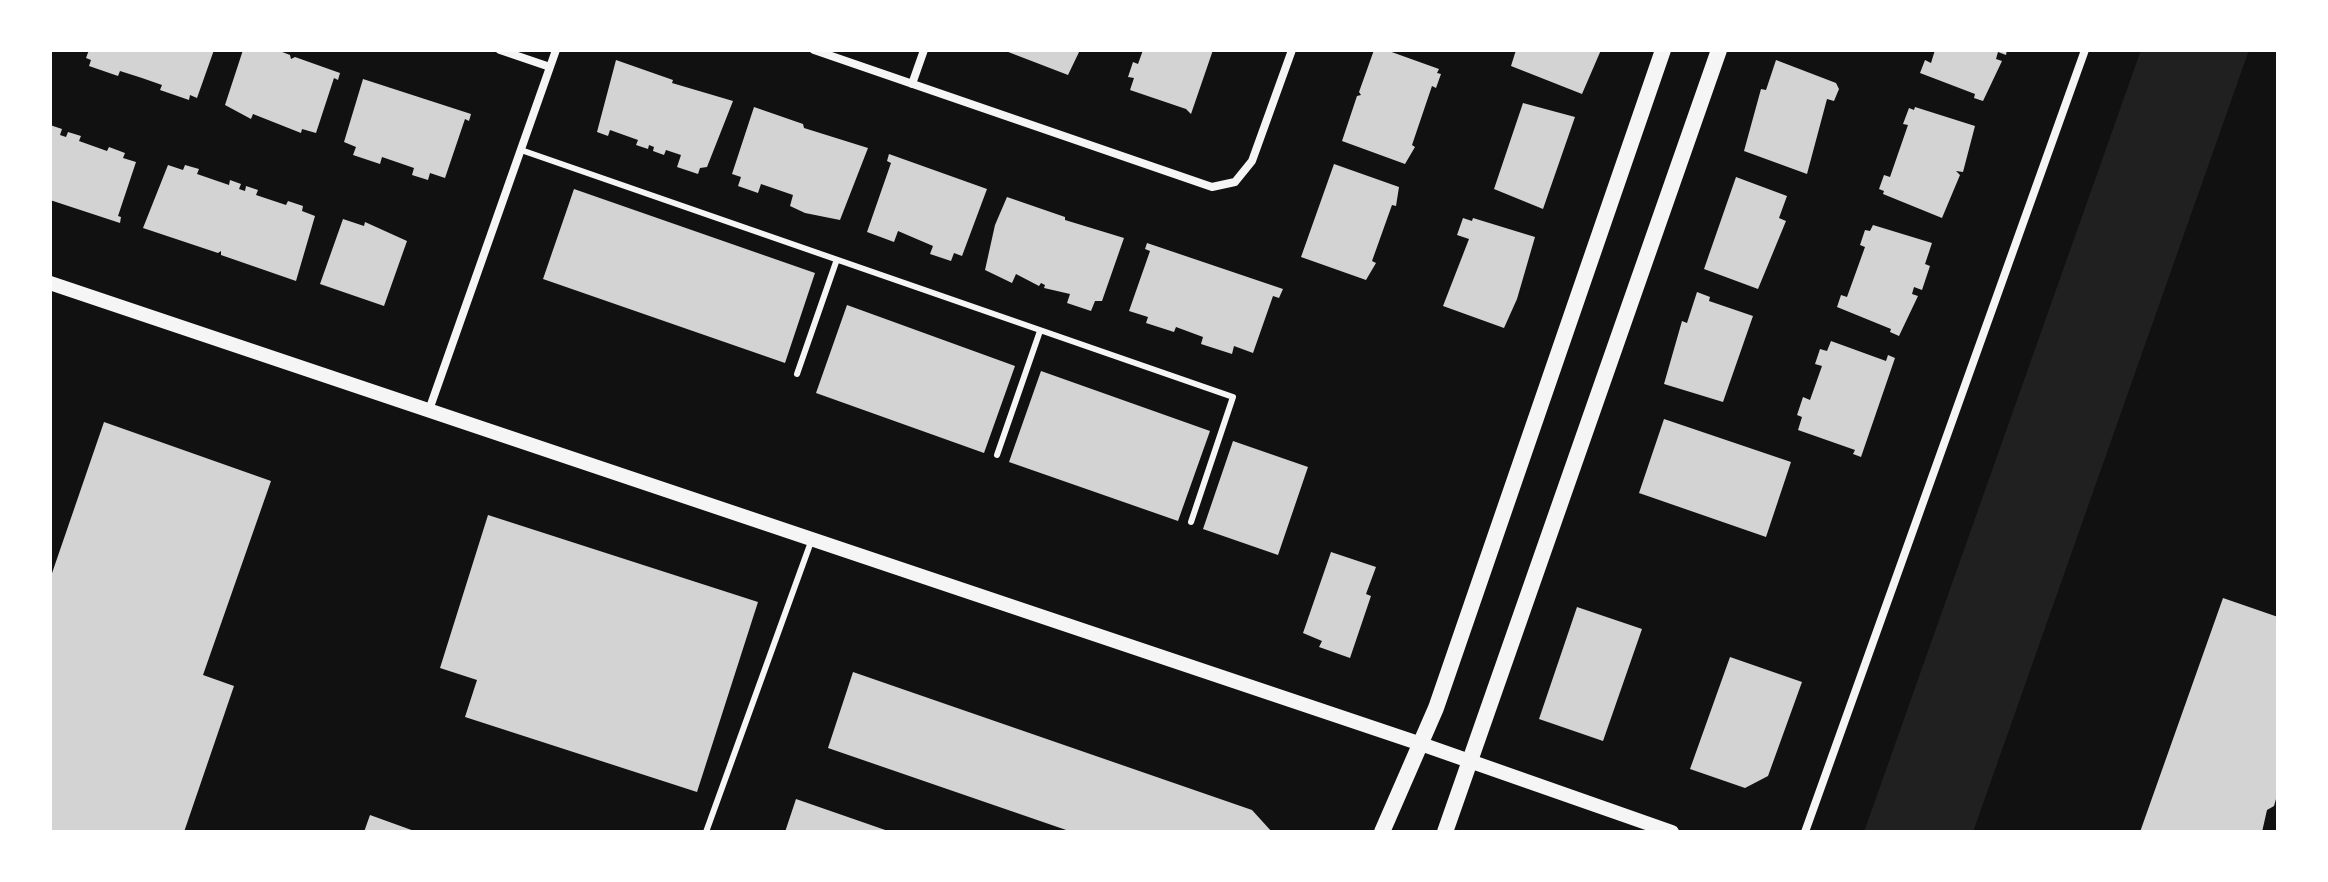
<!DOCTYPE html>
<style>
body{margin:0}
#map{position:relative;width:2328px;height:882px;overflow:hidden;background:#111;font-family:Georgia,serif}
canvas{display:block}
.frame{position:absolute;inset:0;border:52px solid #fff;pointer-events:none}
</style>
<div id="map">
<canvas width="2328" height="882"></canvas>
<div class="frame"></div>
</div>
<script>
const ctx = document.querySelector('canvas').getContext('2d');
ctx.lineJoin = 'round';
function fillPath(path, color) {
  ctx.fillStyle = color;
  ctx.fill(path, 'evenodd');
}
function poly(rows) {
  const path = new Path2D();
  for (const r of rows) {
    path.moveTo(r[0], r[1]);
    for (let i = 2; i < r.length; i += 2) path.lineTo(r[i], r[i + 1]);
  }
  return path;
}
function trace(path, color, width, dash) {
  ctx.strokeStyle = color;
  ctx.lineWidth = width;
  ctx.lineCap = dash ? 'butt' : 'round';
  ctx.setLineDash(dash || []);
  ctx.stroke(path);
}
fillPath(poly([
 [2141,50,2249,50,1973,832,1864,832]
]), '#202020');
fillPath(poly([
 [89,50,214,50,197,98,190,95,189,100,160,90,162,85,142,78,120,71,118,76,89,66,91,60,86,58],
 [243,50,277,50,290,55,291,59,295,57,340,73,338,80,334,78,316,133,302,129,301,133,253,114,251,119,225,105],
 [1003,50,1080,50,1068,75],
 [1143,50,1213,50,1191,114,1186,109,1130,90,1134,78,1128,77,1133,62,1138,64],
 [1374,50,1386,50,1439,69,1437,73,1441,74,1436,88,1432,86,1412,145,1415,147,1405,164,1342,141,1357,96,1361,95,1359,92],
 [1516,50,1601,50,1582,94,1511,66],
 [1935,50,2007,50,2006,55,1998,52,1996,59,2002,61,1983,101,1974,98,1975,94,1920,73,1925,60,1931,63],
 [616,60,673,80,672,83,733,101,707,167,700,168,698,174,677,167,681,155,666,150,664,155,653,151,654,147,649,145,648,149,636,145,638,140,610,130,608,136,597,132],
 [1776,60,1836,83,1839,89,1834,101,1827,99,1807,174,1744,151,1761,89,1766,90],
 [363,79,471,114,469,121,465,119,445,178,430,173,428,180,412,175,414,168,382,157,380,164,353,155,356,147,344,142],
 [1523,103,1575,117,1543,209,1494,189],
 [754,107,803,124,804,128,868,148,840,220,805,213,790,206,793,195,761,184,758,193,738,186,741,177,732,174],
 [1915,107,1975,126,1963,172,1956,171,1960,175,1942,218,1883,194,1884,191,1879,189,1884,175,1890,177,1908,125,1903,124,1909,108,1914,110],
 [50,125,62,129,60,135,66,137,68,132,81,136,79,141,107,151,109,147,125,153,123,158,136,162,118,216,121,217,120,223,50,200],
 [889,154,987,189,962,256,954,253,951,261,930,254,933,246,898,231,894,242,867,232,891,163,887,161],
 [1334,164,1399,187,1396,206,1392,205,1372,261,1376,263,1366,280,1301,257],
 [168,165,183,170,185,165,199,169,197,174,229,185,230,180,241,184,239,189,245,191,246,186,258,190,256,195,286,205,288,201,303,206,302,211,315,216,296,281,221,255,221,251,218,253,143,228],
 [1736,177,1787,196,1779,218,1786,221,1758,289,1704,269],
 [574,189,815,273,785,363,543,279],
 [1007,197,1065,217,1065,220,1124,238,1102,301,1095,301,1091,311,1067,303,1070,294,1044,288,1045,285,1041,283,1039,286,1016,274,1012,283,985,270,995,225],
 [1463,218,1472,221,1473,218,1535,237,1517,299,1504,328,1443,306,1469,239,1457,235],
 [343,219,364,226,365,222,407,241,384,306,320,284],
 [1873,225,1932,243,1925,264,1930,266,1922,290,1914,287,1912,294,1918,296,1899,336,1890,332,1891,329,1837,307,1841,295,1847,297,1865,247,1860,245,1865,230,1870,231],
 [1147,243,1283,289,1279,298,1273,296,1253,353,1234,346,1232,354,1201,344,1203,337,1176,327,1174,332,1146,323,1148,317,1129,311,1150,251,1145,249],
 [1697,292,1710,297,1709,301,1753,316,1723,402,1664,384,1682,321,1687,323],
 [847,305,1015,366,984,453,816,393],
 [1831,341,1886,361,1888,355,1895,358,1861,457,1853,454,1855,450,1798,430,1802,417,1797,415,1803,397,1810,400,1822,366,1815,364,1820,349,1827,351],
 [1041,371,1210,431,1178,521,1009,462],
 [1664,419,1791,462,1766,537,1639,493],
 [104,422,271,481,203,675,234,686,184,832,50,832,50,579],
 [1233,441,1308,467,1278,555,1203,529],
 [488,515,758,602,697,792,465,717,477,680,440,668],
 [1331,552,1376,567,1366,594,1371,596,1350,658,1319,647,1322,641,1303,633],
 [2223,598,2278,617,2278,792,2274,806,2267,810,2262,832,2140,832],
 [1577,607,1642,629,1603,741,1539,719],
 [1730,657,1802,682,1768,776,1745,788,1690,769],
 [853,672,1252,810,1272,832,1072,832,828,748],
 [796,799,891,832,785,832],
 [370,815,417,832,364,832]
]), '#d3d3d3');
trace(poly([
 [521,150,1233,397,1191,522],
 [797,374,836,262],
 [997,455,1040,331],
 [706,832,812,539]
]), '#f5f5f5', 6);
trace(poly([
 [500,50,550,67],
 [814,50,1212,187,1235,182,1252,161,1292,50],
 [912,84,924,50],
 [429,410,556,50],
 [1805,832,2085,50]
]), '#f5f5f5', 8);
trace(poly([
 [50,283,1421,744,1672,832]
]), '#f5f5f5', 14);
trace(poly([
 [1382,832,1436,708,1663,50],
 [1445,832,1719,50]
]), '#f5f5f5', 16);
</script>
